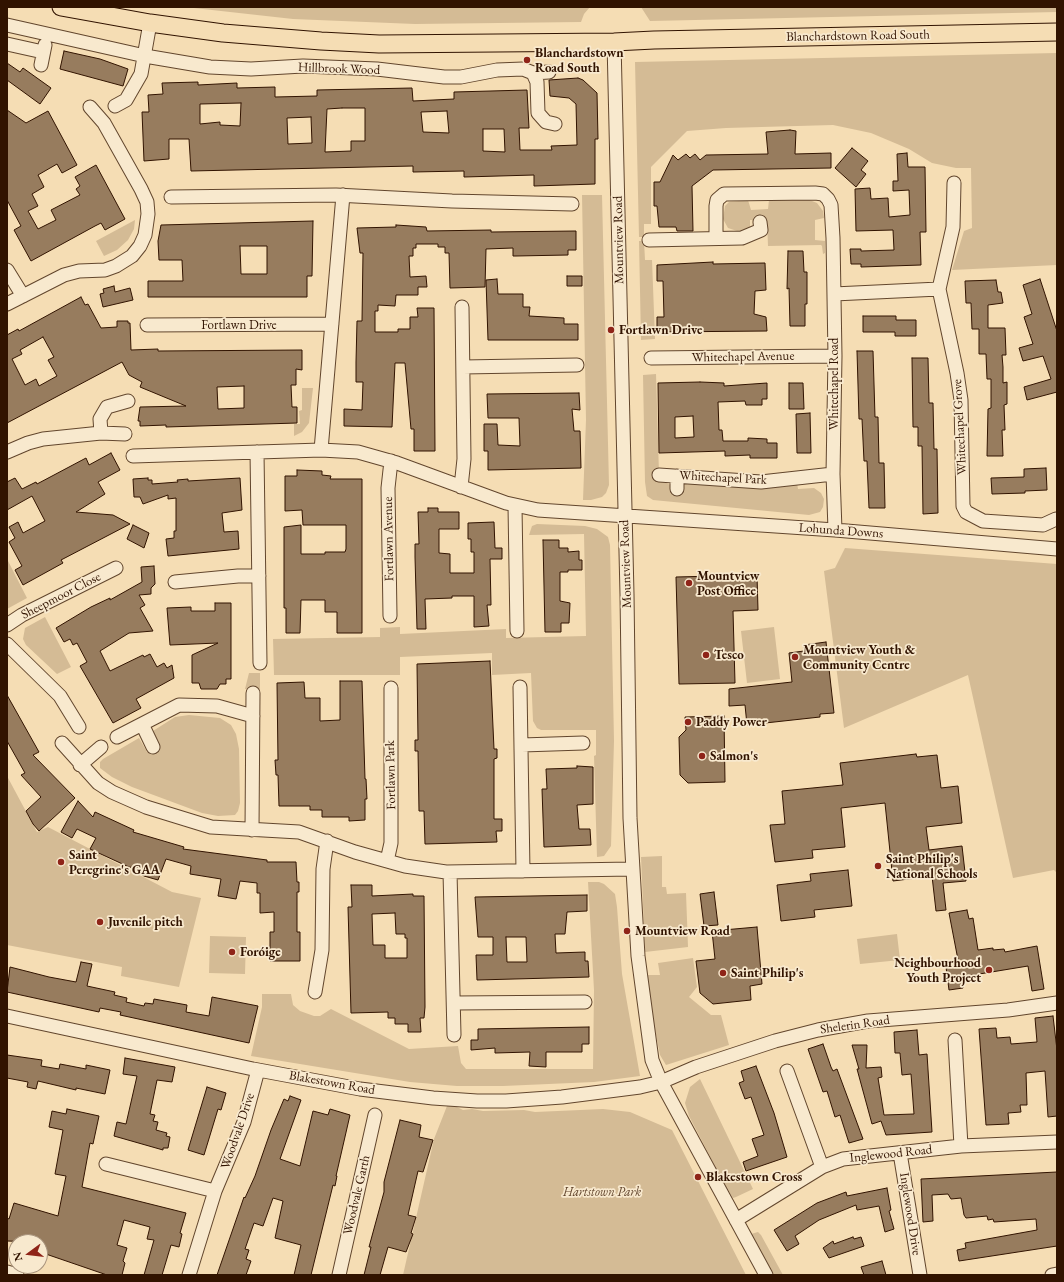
<!DOCTYPE html>
<meta charset="utf-8">
<style>
body{margin:0}
#map{position:relative;width:1064px;height:1282px;overflow:hidden;background:#f5ddb4;font-family:"EB Garamond",serif}
canvas{display:block}
.frame{position:absolute;inset:0;border:8px solid #311300;pointer-events:none}
.north{position:absolute;left:8px;top:1234px;width:40px;height:40px;box-sizing:border-box;background:#f8e9ce;border:1px solid #a8937c;border-radius:50%;rotate:255deg;font-size:11px;font-weight:700;line-height:16px;text-align:center;color:#311300}
.north::after{content:'';display:block;margin:auto;width:14px;height:18px;background:#8f2418;clip-path:polygon(50% 0,100% 100%,50% 72%,0 100%)}
</style>
<div id="map">
<canvas width="1064" height="1282"></canvas>
<div class="frame"></div>
<div class="north">N</div>
</div>
<script>
const ctx = document.querySelector('canvas').getContext('2d');
ctx.lineJoin = 'round';
function fillPath(path, color) {
  ctx.fillStyle = color;
  ctx.fill(path, 'evenodd');
}
function poly(rows) {
  const path = new Path2D();
  for (const r of rows) {
    path.moveTo(r[0], r[1]);
    for (let i = 2; i < r.length; i += 2) path.lineTo(r[i], r[i + 1]);
  }
  return path;
}
function trace(path, color, width, dash) {
  ctx.strokeStyle = color;
  ctx.lineWidth = width;
  ctx.lineCap = dash ? 'butt' : 'round';
  ctx.setLineDash(dash || []);
  ctx.stroke(path);
}
function label(font, color, halo, rows, align = 'center') {
  ctx.font = font + ' "EB Garamond",serif';
  ctx.lineWidth = 3.5;
  ctx.setLineDash([]);
  ctx.textBaseline = 'middle';
  ctx.strokeStyle = halo;
  ctx.fillStyle = color;
  for (const [text, x, y, turn = 0] of rows) {
    ctx.save();
    ctx.translate(x, y);
    ctx.rotate((+turn || 0) * Math.PI / 180);
    ctx.textAlign = isNaN(turn) ? turn : align;
    if (halo) ctx.strokeText(text, 0, 0);
    ctx.fillText(text, 0, 0);
    ctx.restore();
  }
}
fillPath(poly([
 [185,7,590,7,584,14,581,22,415,24,293,19],
 [641,7,1057,7,1057,12,650,21],
 [1057,53,1057,265,952,270,964,231,972,228,971,168,956,168,932,163,909,149,871,133,833,125,726,128,687,131,651,167,651,224,644,224,644,237,639,237,635,62],
 [582,195,602,195,609,485,606,493,602,497,591,500,583,500,586,420],
 [807,199,817,203,823,211,824,218,815,220,815,240,825,241,825,253,823,254,822,246,821,245,768,246,767,220,750,220,750,227,748,230,740,232,728,228,723,219,725,206,729,202,748,200,751,210,768,209,769,200],
 [135,220,134,229,128,240,117,250,104,256,96,241],
 [639,241,644,241,645,260,652,260,655,339,641,340],
 [656,374,659,474,660,480,679,489,684,484,691,482,797,483,798,489,814,488,821,493,824,499,823,507,820,512,809,515,653,500,647,496,645,482,643,375],
 [302,388,313,388,309,423,302,432,294,436,294,424,300,424,299,411,302,410],
 [537,524,585,526,597,529,608,537,610,545,614,741,611,846,604,856,597,857,594,756,596,755,596,730,541,730,537,728,533,721,531,673,492,675,492,653,400,657,400,675,274,675,273,639,380,637,380,628,400,627,400,634,506,629,506,638,586,636,584,534,529,535,532,526],
 [845,548,1057,564,1057,873,1054,870,1013,878,968,675,844,728,824,571,835,568],
 [7,559,27,598,7,609],
 [45,617,71,667,57,674,26,645,23,639,25,628],
 [774,627,780,679,747,683,741,631],
 [249,673,260,673,260,689,245,689],
 [189,715,220,718,231,725,236,734,239,749,240,803,238,811,235,815,218,816,202,813,132,787,112,777,100,768,100,762,103,759,139,738,147,752,159,746,153,731,175,717],
 [7,776,37,832,48,827,172,892,201,898,179,987,121,976,122,967,7,945],
 [662,856,662,887,666,887,667,894,686,893,688,947,645,952,641,857],
 [588,882,599,882,604,884,615,894,617,907,622,974,640,1076,594,1082,503,1086,457,1086,410,1082,251,1056,262,1007,262,994,291,994,293,1005,300,1011,314,1016,320,1016,331,1009,409,1049,458,1046,461,1063,466,1069,593,1069,594,990],
 [897,934,900,960,860,964,857,939],
 [210,936,246,937,245,974,209,973],
 [693,958,697,987,689,997,711,1015,721,1015,729,1045,666,1065,660,1055,655,1030,647,975,660,975,658,963],
 [700,1079,753,1189,736,1197,733,1198,726,1187,689,1116,685,1103,690,1087],
 [447,1106,455,1106,463,1110,472,1109,483,1111,524,1110,535,1112,603,1109,630,1112,672,1130,746,1275,403,1275,434,1139],
 [758,1232,761,1235,783,1275,774,1275,751,1234]
]), '#d4bb95');
const building = poly([
 [64,51,100,59,128,69,123,86,60,69,64,51],
 [7,63,20,72,23,68,51,88,40,104,7,80,7,63],
 [578,78,583,80,597,93,598,139,595,139,595,184,534,186,534,175,464,177,464,171,413,172,413,166,191,171,189,139,169,139,169,159,144,161,142,112,149,112,148,95,163,94,162,83,198,82,198,85,237,83,237,88,275,87,275,97,317,96,317,90,412,88,413,101,454,99,454,92,527,90,529,128,519,128,520,150,552,150,551,146,577,145,576,104,569,98,550,96,549,80,578,78],
 [241,103,240,126,220,125,220,122,200,124,200,104,241,103],
 [342,108,365,108,365,141,351,141,351,151,325,152,327,109,342,108],
 [447,111,449,133,423,132,421,112,447,111],
 [311,117,312,143,288,144,287,118,311,117],
 [483,129,504,129,505,152,483,151,483,129],
 [7,110,26,123,48,111,77,165,62,173,57,164,38,175,44,187,32,194,38,206,28,211,38,229,56,220,51,210,80,195,76,189,80,186,75,177,96,165,125,219,105,230,101,223,95,226,31,261,14,230,21,226,7,200,7,110],
 [790,130,796,131,795,154,831,153,831,168,713,170,692,186,693,231,677,231,676,227,659,227,657,206,654,206,654,182,660,182,673,155,678,160,686,154,690,158,695,154,700,160,706,155,768,154,766,132,790,130],
 [852,148,868,161,861,170,866,174,856,187,835,168,852,148],
 [907,153,908,167,925,167,926,232,920,232,921,265,861,267,861,264,851,264,850,249,861,249,861,251,894,250,893,230,856,231,855,189,870,188,871,199,888,198,889,217,910,215,909,190,893,191,893,181,898,181,897,154,907,153],
 [313,221,312,276,307,276,307,297,148,297,148,281,183,281,182,260,159,260,158,241,161,225,313,221],
 [240,246,267,246,267,274,241,274,240,246],
 [396,225,426,227,427,231,491,230,491,232,576,231,576,250,568,250,568,255,516,256,513,256,513,248,486,249,485,287,450,288,449,253,445,253,445,247,438,247,438,244,416,244,416,248,413,248,413,256,409,256,410,277,426,276,427,287,418,287,418,295,396,295,395,306,378,305,378,311,375,311,375,332,398,332,398,329,410,329,410,317,418,317,417,308,434,308,435,451,414,451,414,429,411,429,405,363,395,363,392,427,344,426,344,409,362,410,363,382,356,382,356,362,357,321,362,321,363,253,360,253,357,228,396,227,396,225],
 [788,251,803,251,804,272,807,272,807,304,805,304,805,326,790,326,789,288,787,289,788,251],
 [713,262,713,264,765,263,766,290,755,291,754,314,766,317,767,331,657,332,657,317,664,317,663,281,657,281,657,265,713,262],
 [567,276,582,276,582,286,567,286,567,276],
 [497,279,498,294,523,294,523,307,530,307,529,316,564,318,564,324,578,324,578,340,488,340,486,280,497,279],
 [1040,279,1057,331,1057,392,1027,400,1024,387,1051,379,1043,356,1023,361,1019,348,1033,344,1024,317,1032,314,1023,285,1040,279],
 [996,280,998,292,1001,292,1003,303,988,305,988,328,1005,328,1006,355,1002,355,1003,367,1003,383,1007,382,1007,404,1004,405,1005,430,1002,430,1003,456,987,456,988,409,991,408,991,379,987,379,986,354,979,354,979,329,972,329,971,303,966,303,965,281,996,280],
 [114,286,115,292,130,288,133,300,103,307,100,294,104,293,103,289,114,286],
 [81,297,85,305,88,304,101,328,117,327,117,321,128,321,128,323,130,323,131,350,158,349,158,351,302,350,302,370,296,369,296,385,291,385,292,407,297,407,297,423,166,427,166,425,140,426,140,421,138,421,140,407,186,406,140,387,142,382,129,375,122,362,7,423,7,335,18,329,19,331,81,297],
 [43,337,54,357,48,360,57,376,39,386,36,379,25,385,12,359,22,354,20,350,43,337],
 [244,386,244,408,218,409,217,387,244,386],
 [863,316,896,316,896,320,916,320,916,336,895,336,895,332,863,332,863,316],
 [857,351,873,351,875,417,878,417,879,463,884,463,885,508,869,508,867,461,864,461,862,419,859,419,857,351],
 [912,358,928,358,929,403,933,403,934,449,937,449,938,513,923,514,922,446,918,446,918,427,913,427,912,358],
 [700,382,724,383,724,386,767,383,767,399,762,399,762,405,746,405,745,401,718,402,719,430,722,430,723,441,748,441,748,438,767,439,767,443,777,443,777,458,750,458,750,455,725,456,725,451,659,453,658,383,700,382],
 [693,416,694,437,675,438,675,417,693,416],
 [789,383,803,383,804,409,789,409,789,383],
 [579,393,580,410,572,409,574,431,580,431,581,468,488,470,488,451,484,451,484,424,497,424,498,445,520,446,519,418,488,418,487,394,579,393],
 [810,413,811,453,797,453,796,414,810,413],
 [111,453,120,470,98,482,105,494,76,512,113,515,130,524,61,560,63,563,23,585,15,570,22,566,9,542,15,538,9,527,18,522,23,533,45,521,32,496,7,510,7,482,15,478,22,489,36,482,37,484,86,458,89,465,111,453],
 [1046,468,1047,490,1025,491,1025,493,992,494,991,478,1024,477,1024,469,1046,468],
 [297,470,322,471,322,475,331,476,330,479,362,479,362,633,337,633,337,612,325,612,325,600,301,600,300,633,286,633,286,608,284,608,284,527,301,525,301,554,325,554,325,552,345,552,346,549,346,525,303,525,302,510,285,511,285,476,297,476,297,470],
 [148,478,148,480,152,480,152,484,178,482,177,480,188,479,188,481,240,478,242,510,222,513,224,532,238,531,239,549,168,556,166,539,174,538,174,531,176,531,176,498,168,499,168,495,143,504,140,497,134,497,133,479,148,478],
 [428,508,438,508,438,512,459,512,459,529,439,529,439,553,450,554,450,573,474,573,474,552,471,552,471,539,468,539,468,523,494,522,495,548,502,548,502,559,490,559,491,605,487,605,489,626,474,627,474,596,452,596,452,598,425,599,426,629,417,629,415,557,415,544,419,544,418,512,428,512,428,508],
 [133,525,149,533,144,548,127,539,133,525],
 [543,540,559,540,559,548,568,548,568,552,579,551,579,560,582,560,582,570,568,570,568,572,560,572,560,601,570,603,569,623,561,623,561,632,545,632,543,540],
 [154,566,155,584,151,588,151,594,139,595,145,605,140,608,153,631,129,633,100,651,110,671,143,655,144,657,150,654,157,667,164,663,167,668,172,665,174,678,136,699,141,708,113,723,80,666,87,662,77,643,73,645,70,639,64,642,56,628,91,607,110,598,110,600,142,582,141,567,154,566],
 [757,575,758,610,733,611,735,683,679,684,676,577,757,575],
 [215,603,231,603,231,679,226,679,226,684,220,684,217,689,201,689,199,683,192,683,192,655,218,643,170,645,167,608,191,607,191,611,215,611,215,603],
 [826,642,834,713,820,714,820,717,747,725,745,705,729,706,729,689,792,682,789,653,804,651,804,645,826,642],
 [490,661,494,749,497,749,497,758,494,759,494,819,502,819,502,831,496,831,497,842,425,844,424,811,419,811,418,751,415,751,415,740,418,740,417,664,490,661],
 [340,681,362,681,365,779,366,779,367,799,365,799,365,820,349,821,349,817,322,817,322,810,310,810,310,806,279,806,278,775,276,775,275,760,278,760,277,683,304,682,305,698,320,698,320,721,340,720,340,681],
 [7,695,39,752,33,755,75,798,39,831,33,824,26,811,41,797,21,775,25,773,7,741,7,695],
 [724,716,725,782,688,783,680,775,679,737,686,730,685,717,724,716],
 [916,754,917,757,937,755,941,788,958,786,962,823,926,827,929,850,962,846,966,881,943,883,946,910,936,911,932,876,893,881,885,803,841,808,845,847,812,850,813,858,775,862,770,825,785,824,782,791,843,785,840,763,916,754],
 [577,766,593,767,593,804,577,805,579,829,590,829,591,845,544,847,542,789,547,789,546,769,577,768,577,766],
 [78,801,93,817,95,812,134,830,133,832,184,847,183,849,267,860,267,862,296,862,297,882,299,882,299,892,297,892,297,932,300,932,300,961,270,961,270,932,274,932,274,912,260,913,260,893,257,893,257,883,240,881,236,899,218,896,221,879,190,874,191,866,166,859,158,880,144,876,137,872,139,868,129,867,90,849,96,838,77,829,72,838,61,832,78,801],
 [848,870,852,906,814,910,815,917,781,921,777,885,811,881,810,874,848,870],
 [351,885,372,885,372,896,413,894,413,896,424,896,425,1007,424,1018,420,1018,421,1032,408,1032,408,1024,395,1024,395,1018,388,1018,388,1012,351,1013,348,907,352,907,351,885],
 [395,913,396,934,405,934,405,938,407,938,407,958,385,958,385,945,373,945,372,914,395,913],
 [714,892,718,925,704,926,700,894,714,892],
 [587,895,587,911,567,912,565,934,555,934,556,953,585,952,585,961,588,961,589,977,477,980,476,955,493,955,493,937,478,937,475,897,587,895],
 [506,937,526,937,527,962,507,962,506,937],
 [967,910,969,919,973,918,978,950,993,948,993,950,1004,949,1005,952,1037,946,1044,989,1032,991,1028,966,961,977,963,988,949,990,946,967,959,965,949,913,967,910],
 [757,927,762,984,750,986,751,1000,713,1004,700,993,696,961,715,959,712,931,757,927],
 [81,962,92,964,87,986,115,992,114,995,127,998,126,1002,144,1006,145,1003,153,1004,154,999,187,1005,186,1012,209,1016,212,997,258,1006,249,1043,120,1015,121,1012,100,1008,99,1012,7,992,10,967,49,977,76,982,81,962],
 [1053,1016,1057,1050,1057,1116,1048,1117,1045,1071,1026,1073,1027,1105,1020,1105,1021,1112,1008,1113,1009,1124,986,1125,979,1029,996,1028,997,1038,1010,1037,1011,1044,1037,1042,1035,1018,1053,1016],
 [589,1027,589,1044,582,1044,582,1052,546,1052,546,1067,529,1066,530,1052,495,1053,495,1048,471,1050,471,1040,478,1040,478,1029,589,1027],
 [917,1030,919,1055,927,1054,932,1132,886,1135,881,1121,872,1124,857,1069,859,1069,852,1045,867,1045,866,1068,881,1067,882,1077,878,1078,884,1115,914,1114,911,1074,902,1075,900,1053,895,1053,894,1032,917,1030],
 [823,1044,831,1067,833,1071,837,1069,863,1139,849,1143,840,1115,835,1117,827,1091,823,1092,808,1049,823,1044],
 [7,1055,42,1060,41,1066,59,1069,60,1064,86,1069,86,1065,110,1070,105,1094,76,1088,76,1090,38,1081,36,1089,27,1087,28,1082,7,1078,7,1055],
 [125,1058,175,1067,172,1082,157,1080,150,1114,155,1115,153,1121,158,1122,156,1130,167,1133,166,1136,170,1137,168,1148,163,1148,163,1150,114,1136,117,1122,126,1124,137,1076,123,1074,125,1058],
 [756,1066,774,1113,787,1157,746,1171,743,1162,758,1156,752,1139,764,1135,751,1097,745,1099,739,1083,744,1081,741,1071,756,1066],
 [207,1087,226,1093,221,1110,218,1109,204,1155,188,1150,207,1087],
 [290,1096,301,1100,280,1159,300,1166,313,1111,328,1115,330,1109,350,1115,336,1176,337,1176,335,1186,333,1185,311,1275,294,1275,301,1245,275,1238,283,1201,273,1198,263,1226,254,1223,245,1249,249,1250,246,1259,251,1261,246,1275,217,1275,244,1197,245,1198,255,1176,271,1130,284,1099,288,1101,290,1096],
 [67,1109,99,1116,93,1144,90,1143,82,1187,186,1213,180,1233,182,1234,179,1247,171,1245,162,1275,144,1275,154,1240,147,1239,150,1227,124,1220,117,1245,127,1248,123,1261,125,1263,122,1275,107,1275,40,1252,40,1242,7,1241,7,1218,9,1219,14,1203,58,1216,66,1176,55,1174,63,1130,49,1127,52,1111,66,1114,67,1109],
 [400,1120,421,1125,419,1137,433,1140,423,1172,418,1171,408,1215,416,1217,411,1233,413,1234,406,1252,388,1247,380,1275,364,1275,371,1247,369,1247,384,1192,384,1182,400,1120],
 [1057,1172,1057,1246,959,1261,957,1250,966,1248,965,1243,1037,1230,1036,1219,994,1222,993,1219,988,1220,987,1216,966,1218,964,1215,961,1198,951,1199,948,1194,932,1195,933,1221,923,1222,921,1179,1057,1172],
 [887,1188,891,1210,889,1211,894,1229,885,1232,879,1206,857,1210,856,1205,819,1220,795,1236,799,1244,787,1251,774,1230,817,1203,846,1192,847,1196,887,1188],
 [853,1237,854,1239,861,1237,864,1246,829,1258,823,1248,833,1241,834,1244,853,1237],
 [882,1261,886,1275,864,1275,861,1267,882,1261]
]);
fillPath(building, '#977c5e');
trace(building, '#311300', 1);
const minor = poly([
 [7,25,145,56,210,67,251,69,303,66,377,69,444,77,461,77,497,70,523,69,533,73,549,72],
 [614,42,627,594,630,818,638,956,652,1060,661,1082,766,1275],
 [7,44,43,52],
 [41,65,45,45],
 [533,73,537,82,538,113,546,122,555,124],
 [115,106,126,100,141,74,150,23],
 [954,183,953,227,939,289,957,373,961,400,963,506,966,512,983,521,1043,525,1056,519],
 [171,197,336,195,452,201,572,204],
 [716,238,716,206,717,200,724,194,815,193,823,194,828,199,831,205,833,238,835,356,833,474,835,530],
 [649,240,742,238,761,230,760,222],
 [7,270,23,296],
 [834,294,939,289],
 [7,304,64,275,79,271,105,270,116,266,132,256,140,246,145,235,148,214,147,202,141,189,104,123,90,107],
 [147,325,332,324],
 [651,358,835,356],
 [463,367,577,365],
 [101,433,100,419,107,407,128,401],
 [321,450,343,195],
 [7,452,28,443,43,439,101,433,125,434],
 [257,452,260,663],
 [133,456,321,450,358,452,397,463,506,503,538,510,835,530,1057,549],
 [659,475,761,482,833,474],
 [461,487,464,459,462,307],
 [677,489,677,476],
 [515,506,517,631],
 [175,582,238,576,259,576],
 [390,616,388,488,391,461],
 [7,625,22,615,116,568],
 [7,644,60,696,79,727],
 [520,687,523,871],
 [142,724,153,747],
 [117,737,179,705,217,706,253,716],
 [62,743,98,783,112,792,146,807,211,827,299,832,355,852,405,866,446,872,632,869],
 [522,745,583,743],
 [80,765,101,747],
 [252,830,253,693],
 [387,861,391,843,391,688],
 [450,872,454,1035],
 [315,992,322,950,323,869,327,841],
 [455,1003,585,1002],
 [7,1016,253,1069,360,1089,433,1098,477,1101,506,1101,562,1097,640,1087,661,1082,696,1067,775,1041,818,1030,868,1021,1008,1010,1057,1003],
 [955,1040,961,1146],
 [787,1071,822,1167],
 [900,1153,920,1275],
 [106,1164,215,1191],
 [736,1220,822,1167,843,1159,961,1146,1057,1142],
 [7,1272,17,1275],
 [189,1275,215,1191,244,1122,258,1070],
 [339,1275,375,1115],
 [1052,1275,1057,1274]
]);
const major = poly([
 [61,7,150,23,223,33,321,41,379,44,614,42,654,40,1057,32]
]);
trace(minor, '#62462d', 15);
trace(major, '#311300', 19);
trace(minor, '#f8e9ce', 13);
trace(major, '#f5ddb4', 17);
for (const [x, y, r, color] of [
 [527,60,4,"#8f2418"],
 [611,330,4,"#8f2418"],
 [689,583,4,"#8f2418"],
 [706,655,4,"#8f2418"],
 [795,657,4,"#8f2418"],
 [688,722,4,"#8f2418"],
 [702,756,4,"#8f2418"],
 [61,862,4,"#8f2418"],
 [878,866,4,"#8f2418"],
 [100,922,4,"#8f2418"],
 [627,931,4,"#8f2418"],
 [232,952,4,"#8f2418"],
 [989,970,4,"#8f2418"],
 [723,973,4,"#8f2418"],
 [698,1177,4,"#8f2418"]
]) {
  const dot = new Path2D();
  dot.arc(x, y, r, 0, 2 * Math.PI);
  ctx.fillStyle = color;
  ctx.fill(dot);
  trace(dot, '#f8e9ce', 1.5);
}
label('13px', '#311300', '#f8e9ce', [
 ["Blanchardstown Road South",858,36,-1],
 ["Hillbrook Wood",339,69,2],
 ["Mountview Road",619,240,-91],
 ["Fortlawn Drive",239,325],
 ["Whitechapel Avenue",743,357,-1],
 ["Whitechapel Road",834,384,-90],
 ["Whitechapel Grove",960,427,-93],
 ["Whitechapel Park",723,478,3],
 ["Lohunda Downs",841,531,4],
 ["Fortlawn Avenue",389,539,-91],
 ["Mountview Road",626,564,-92],
 ["Sheepmoor Close",61,596,-27],
 ["Fortlawn Park",391,775,-91],
 ["Shelerin Road",855,1025,-8],
 ["Blakestown Road",332,1083,10],
 ["Woodvale Drive",238,1131,-71],
 ["Inglewood Road",891,1154,-6],
 ["Woodvale Garth",357,1195,-77],
 ["Inglewood Drive",910,1214,81]
]);
label('bold 13px', '#311300', '#f8e9ce', [
 ["Blanchardstown",535,53],
 ["Road South",535,68],
 ["Fortlawn Drive",619,330],
 ["Mountview",697,576],
 ["Post Office",697,591],
 ["Mountview Youth &",803,650],
 ["Community Centre",803,665],
 ["Tesco",714,655],
 ["Paddy Power",696,722],
 ["Salmon's",710,756],
 ["Saint",69,855],
 ["Peregrine's GAA",69,870],
 ["Saint Philip's",886,859],
 ["National Schools",886,874],
 ["Juvenile pitch",108,922],
 ["Mountview Road",635,931],
 ["Foróige",240,952],
 ["Neighbourhood",981,963,"right"],
 ["Youth Project",981,978,"right"],
 ["Saint Philip's",731,973],
 ["Blakestown Cross",706,1177]
], 'left');
label('italic 13px', '#62452d', '#f8e9ce', [
 ["Hartstown Park",602,1192]
]);
</script>
